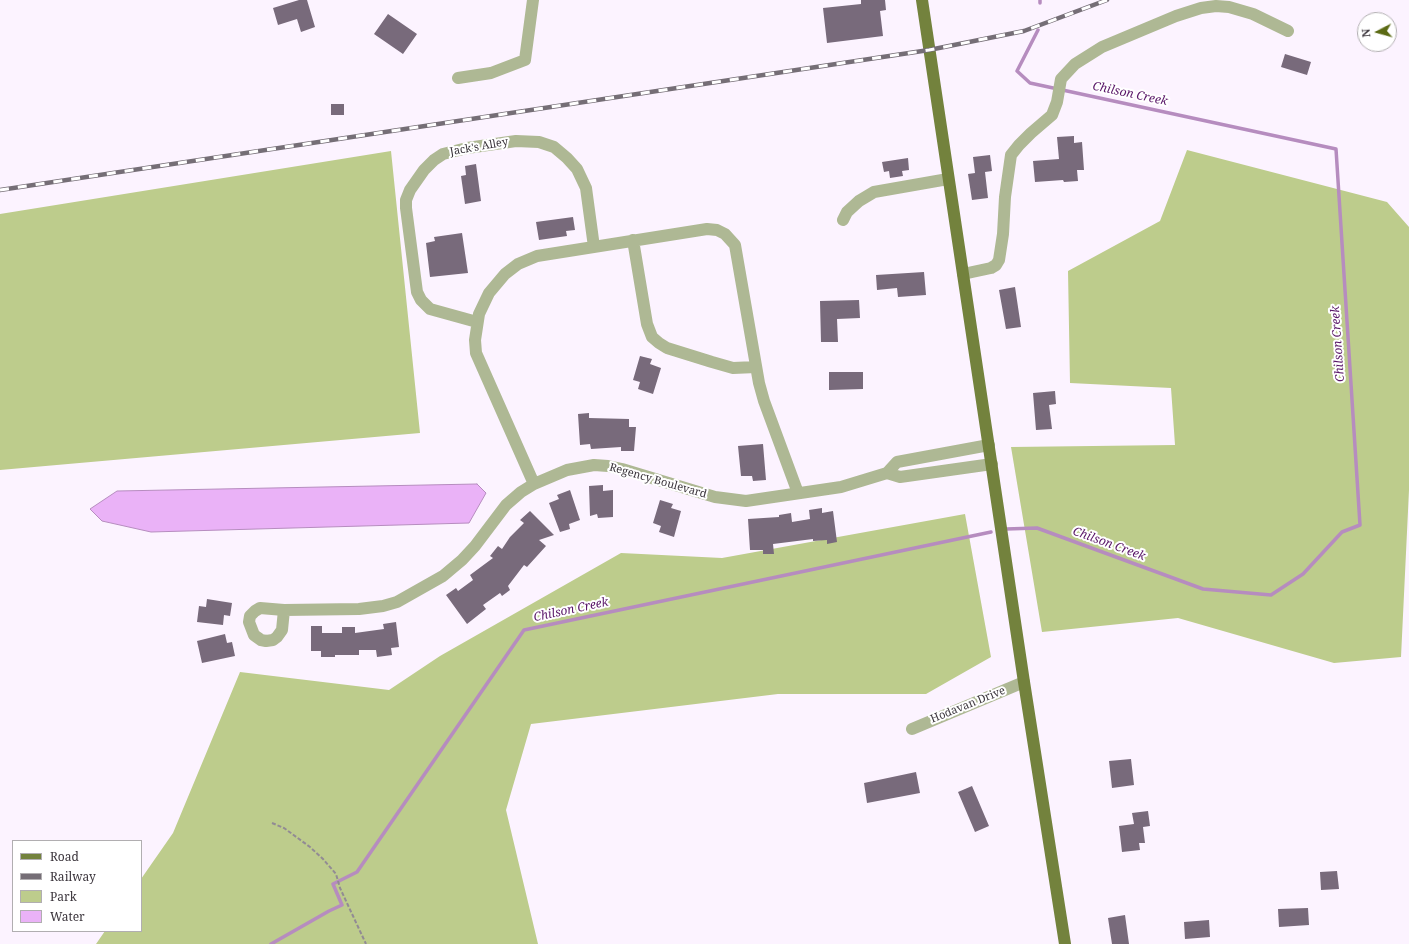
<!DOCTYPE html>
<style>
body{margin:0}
#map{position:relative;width:1409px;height:944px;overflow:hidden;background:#fcf3ff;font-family:"Noto Serif",serif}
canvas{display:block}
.legend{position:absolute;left:12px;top:840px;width:130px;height:92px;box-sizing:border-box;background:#fff;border:1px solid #b1aeb1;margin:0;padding:5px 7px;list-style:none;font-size:12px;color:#3b353c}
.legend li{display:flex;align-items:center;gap:8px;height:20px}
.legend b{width:20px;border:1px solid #b1aeb1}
.north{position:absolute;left:1357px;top:12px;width:40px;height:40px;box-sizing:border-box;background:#fff;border:1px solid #b1aeb1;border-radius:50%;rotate:264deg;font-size:11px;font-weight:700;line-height:16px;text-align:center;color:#3b353c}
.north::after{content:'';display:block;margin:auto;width:14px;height:18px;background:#5b6a14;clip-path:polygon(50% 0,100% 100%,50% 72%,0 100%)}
</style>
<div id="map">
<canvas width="1409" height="944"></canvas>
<ul class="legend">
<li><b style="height:5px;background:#73823d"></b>Road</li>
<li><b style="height:5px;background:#756e76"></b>Railway</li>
<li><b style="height:11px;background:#bdcc8c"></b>Park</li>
<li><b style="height:11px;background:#eab2f7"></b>Water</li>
</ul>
<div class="north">N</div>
</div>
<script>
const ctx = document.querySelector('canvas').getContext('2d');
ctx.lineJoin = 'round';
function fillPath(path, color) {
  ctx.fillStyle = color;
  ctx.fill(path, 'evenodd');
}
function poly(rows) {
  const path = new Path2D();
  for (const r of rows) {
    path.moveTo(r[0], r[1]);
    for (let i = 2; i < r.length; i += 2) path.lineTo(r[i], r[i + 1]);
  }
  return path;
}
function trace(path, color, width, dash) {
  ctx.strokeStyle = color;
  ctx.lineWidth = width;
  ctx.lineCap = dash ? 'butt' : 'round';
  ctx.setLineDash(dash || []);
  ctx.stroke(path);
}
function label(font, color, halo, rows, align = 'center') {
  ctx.font = font + ' "Noto Serif",serif';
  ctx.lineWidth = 4;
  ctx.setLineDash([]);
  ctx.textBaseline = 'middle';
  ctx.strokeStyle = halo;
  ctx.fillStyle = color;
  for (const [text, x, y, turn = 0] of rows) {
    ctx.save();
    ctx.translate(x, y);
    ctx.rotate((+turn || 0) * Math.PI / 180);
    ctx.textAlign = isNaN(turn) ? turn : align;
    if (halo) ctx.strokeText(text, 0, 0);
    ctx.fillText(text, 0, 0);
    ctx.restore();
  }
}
fillPath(poly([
 [1187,150,1387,202,1409,227,1409,490,1401,657,1334,663,1178,618,1042,632,1011,447,1175,445,1171,388,1070,383,1068,271,1160,221],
 [391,151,420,433,0,470,0,214],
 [965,514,991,657,926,694,778,694,531,724,506,810,538,944,96,944,105,931,141,931,141,879,173,833,240,672,389,690,440,656,621,553,722,558]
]), '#bdcc8c');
const water = poly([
 [477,484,486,493,469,523,151,532,102,521,90,509,117,491,477,484]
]);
fillPath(water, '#eab2f7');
trace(water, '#b68cbf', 1);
trace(poly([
 [1040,3,1040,0],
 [1006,529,1037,528,1203,589,1271,595,1303,574,1342,532,1360,525,1336,149,1030,83,1017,71,1038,30],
 [271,944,329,911,342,905,333,884,357,872,524,630,991,532]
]), '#b68cbf', 3.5);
fillPath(poly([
 [299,0,307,0,315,27,301,32,297,19,278,25,273,8],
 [861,0,885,0,886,10,880,11,883,36,827,43,823,8,861,4],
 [388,14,417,34,403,54,374,34],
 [1285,54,1311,62,1307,75,1281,67],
 [331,104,344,104,344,115,331,115],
 [1074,136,1074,143,1082,142,1084,170,1077,170,1078,181,1064,182,1063,180,1035,182,1033,161,1059,159,1057,137],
 [990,155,992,171,985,172,988,198,972,200,968,174,975,173,973,157],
 [908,158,909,170,902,171,903,176,890,178,889,171,884,172,882,162],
 [476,164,481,201,465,204,461,176,466,175,465,166],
 [573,217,575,230,566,231,567,236,539,240,536,222],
 [462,233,468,273,430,277,426,243,435,241,434,237],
 [924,272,926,295,898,297,897,288,877,290,876,275],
 [1015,287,1021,327,1006,329,999,290],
 [859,300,860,318,837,319,838,342,821,342,820,301],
 [640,356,652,359,650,364,661,368,653,394,638,389,640,382,633,380],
 [829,372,863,372,863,389,829,390],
 [1055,391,1056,404,1049,405,1052,429,1036,430,1033,393],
 [589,413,589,418,629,419,629,427,636,427,634,451,621,451,621,447,591,449,590,444,580,445,578,414],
 [763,444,766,480,753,481,752,476,741,476,738,446],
 [603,485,603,491,613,490,613,517,598,518,597,514,590,516,589,486],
 [570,490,580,520,569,524,570,529,560,532,549,503,559,499,557,495],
 [660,500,673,504,671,508,681,511,674,537,659,532,661,526,653,523],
 [822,508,822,513,833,511,837,542,827,544,827,540,813,541,813,539,773,544,774,554,763,554,763,550,750,550,748,519,779,517,779,515,791,513,792,522,810,519,809,510],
 [530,511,554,535,539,540,546,546,527,567,524,565,508,586,510,590,502,596,500,593,483,605,486,609,467,624,446,595,456,588,458,591,473,580,470,575,493,558,490,556,498,546,502,549,510,537,524,523,520,520],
 [207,599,232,603,230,616,224,615,223,625,197,622,199,606,206,607],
 [396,622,399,647,391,648,392,655,377,657,376,650,359,650,359,655,335,655,335,657,321,657,321,651,311,651,311,626,322,626,322,633,342,633,342,627,355,627,355,633,384,629,383,624],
 [225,634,227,643,232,642,235,656,202,663,197,641],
 [1131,759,1134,785,1112,788,1109,761],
 [916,772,920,793,867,803,864,783],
 [972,786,989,826,975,832,958,792],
 [1148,811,1150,826,1143,827,1145,843,1139,843,1140,850,1122,852,1119,826,1134,824,1132,813],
 [1337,871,1339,889,1321,890,1320,872],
 [1308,908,1309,925,1279,927,1278,909],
 [1125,915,1129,944,1112,944,1108,918],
 [1209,920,1210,937,1185,939,1184,922]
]), '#786a7b');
trace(poly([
 [272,823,284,828,310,847,323,859,336,874,340,888,366,944]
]), '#928b94', 2, [4, 2]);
trace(poly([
 [458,78,491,73,525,60,533,0],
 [843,220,847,212,859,201,874,192,948,179],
 [633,240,647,324,652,337,659,343,667,348,712,362,733,368,756,367],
 [963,274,991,268,996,265,999,260,1003,234,1005,197,1011,155,1019,145,1031,133,1052,115,1057,102,1061,79,1075,64,1102,47,1176,16,1201,8,1216,6,1229,7,1253,14,1288,31],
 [477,322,430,309,421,300,417,292,406,208,406,200,410,190,424,170,434,160,443,154,467,148,516,141,539,142,554,147,567,158,577,169,586,188,594,247],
 [989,445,897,462,887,473,900,477,992,464],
 [534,484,476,353,475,340,479,314,489,293,505,274,518,264,537,256,707,229,717,230,725,234,735,245,759,383,764,401,798,493],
 [284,610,282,630,277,637,273,640,266,641,261,640,254,635,249,622,250,616,255,611,260,608,284,610,359,609,383,606,397,602,443,576,462,560,475,546,506,505,521,492,534,484,567,470,594,465,608,466,622,469,715,497,746,501,841,487,887,473],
 [912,729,1024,682]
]), '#aeb894', 12);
trace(poly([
 [922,0,1024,682,1065,944]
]), '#73823d', 12);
const rail = poly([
 [0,190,929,50,1024,31,1107,0]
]);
trace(rail, '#756e76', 4.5);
trace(rail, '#fff', 3, [9]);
label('11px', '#3b353c', '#fff', [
 ["Jack's Alley",479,147,-10],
 ["Regency Boulevard",658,481,16],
 ["Hodavan Drive",968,705,-22]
]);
label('italic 12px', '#591668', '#fff', [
 ["Chilson Creek",1130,94,12],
 ["Chilson Creek",1338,344,-94],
 ["Chilson Creek",1109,544,20],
 ["Chilson Creek",571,610,-12]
]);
</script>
